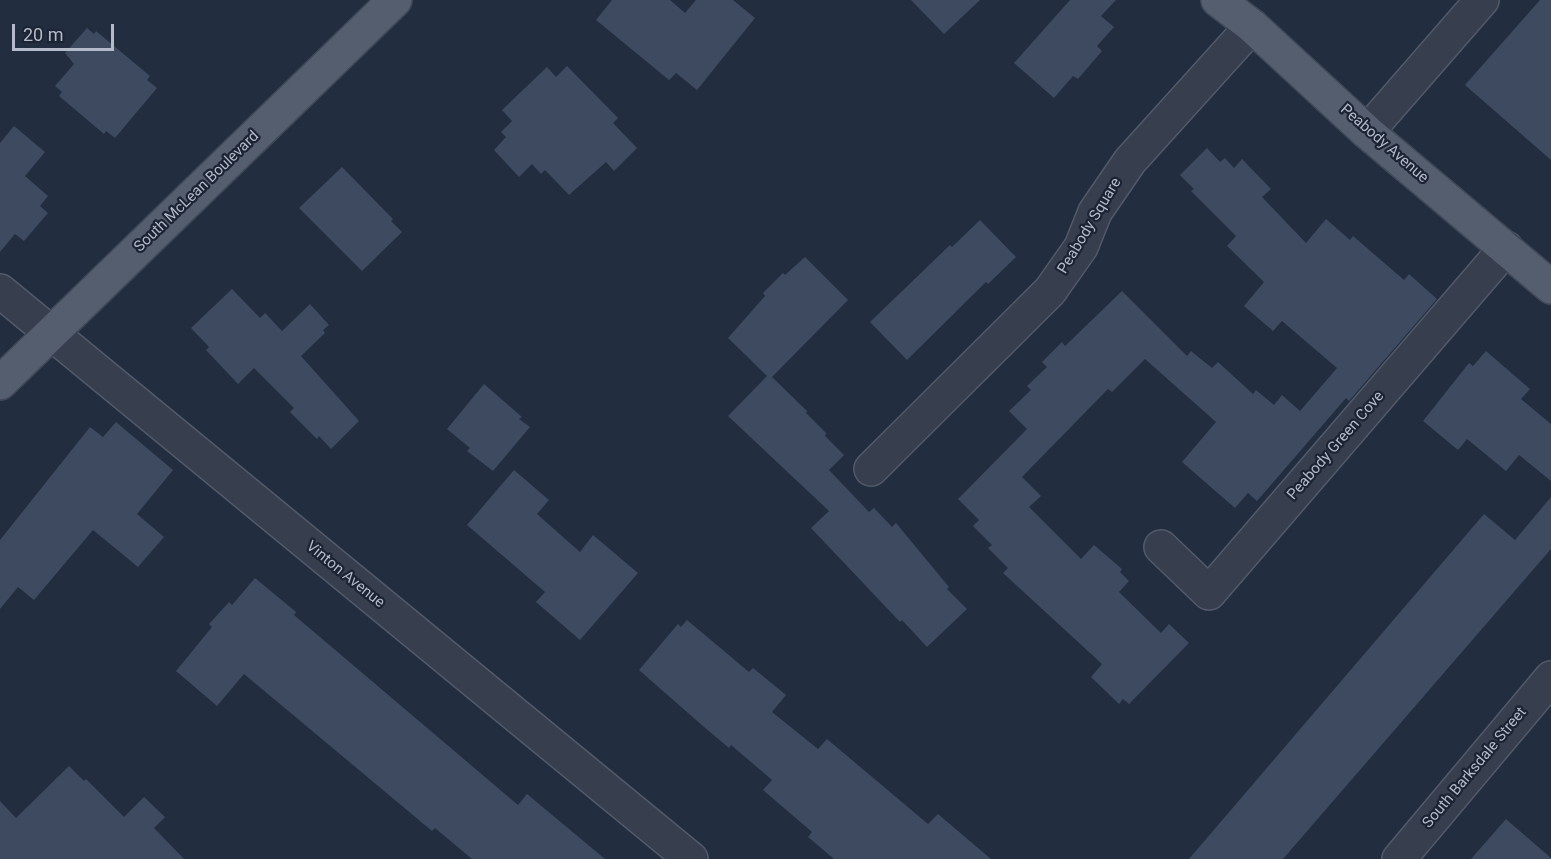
<!DOCTYPE html>
<style>
body{margin:0}
#map{position:relative;width:1551px;height:859px;overflow:hidden;background:#222d40;font-family:Roboto,sans-serif}
canvas{display:block}
.scale{position:absolute;left:12px;top:24px;width:102px;height:27px;box-sizing:border-box;border:3px solid #b3baca;border-top:0;padding-left:8px;font-size:18px;line-height:21px;white-space:nowrap;color:#b3baca;-webkit-text-stroke:4px #1c2434;paint-order:stroke}
</style>
<div id="map">
<canvas width="1551" height="859"></canvas>
<div class="scale">20 m</div>
</div>
<script>
const ctx = document.querySelector('canvas').getContext('2d');
ctx.lineJoin = 'round';
function fillPath(path, color) {
  ctx.fillStyle = color;
  ctx.fill(path, 'evenodd');
}
function poly(rows) {
  const path = new Path2D();
  for (const r of rows) {
    path.moveTo(r[0], r[1]);
    for (let i = 2; i < r.length; i += 2) path.lineTo(r[i], r[i + 1]);
  }
  return path;
}
function trace(path, color, width, dash) {
  ctx.strokeStyle = color;
  ctx.lineWidth = width;
  ctx.lineCap = dash ? 'butt' : 'round';
  ctx.setLineDash(dash || []);
  ctx.stroke(path);
}
function label(font, color, halo, rows, align = 'center') {
  ctx.font = font + ' Roboto,sans-serif';
  ctx.lineWidth = 4.5;
  ctx.setLineDash([]);
  ctx.textBaseline = 'middle';
  ctx.strokeStyle = halo;
  ctx.fillStyle = color;
  for (const [text, x, y, turn = 0] of rows) {
    ctx.save();
    ctx.translate(x, y);
    ctx.rotate((+turn || 0) * Math.PI / 180);
    ctx.textAlign = isNaN(turn) ? turn : align;
    if (halo) ctx.strokeText(text, 0, 0);
    ctx.fillText(text, 0, 0);
    ctx.restore();
  }
}
fillPath(poly([
 [612,0,670,0,685,13,696,0,733,0,755,18,697,90,676,73,669,80,596,20],
 [911,0,980,0,944,34],
 [1070,0,1116,0,1101,16,1114,27,1097,46,1102,51,1078,79,1073,76,1054,98,1014,63],
 [1540,0,1551,0,1551,160,1465,85],
 [87,28,94,34,96,31,150,76,147,80,157,88,115,138,106,131,104,134,59,96,62,92,55,86,74,64,65,53],
 [567,66,618,118,613,123,637,148,614,171,606,162,569,195,545,170,541,174,532,164,519,177,494,150,506,137,501,132,512,121,502,110,547,67,556,77],
 [14,126,45,152,25,176,48,196,40,206,48,213,24,241,15,234,0,252,0,143],
 [1207,148,1220,162,1225,158,1234,168,1242,159,1271,189,1262,197,1306,243,1326,219,1350,240,1353,236,1404,280,1409,274,1437,299,1349,401,1346,398,1257,501,1248,493,1235,508,1182,462,1216,422,1145,359,1112,392,1108,389,1022,477,1041,496,1029,507,1081,559,1094,545,1122,569,1120,572,1129,581,1119,592,1161,633,1169,624,1189,643,1129,704,1123,699,1119,704,1091,677,1102,664,1003,573,1008,568,988,548,992,545,973,526,979,520,958,499,1027,429,1009,411,1031,390,1027,386,1047,367,1042,362,1062,342,1065,346,1122,291,1187,356,1191,351,1212,368,1218,362,1253,394,1256,390,1274,405,1282,395,1300,411,1337,368,1282,321,1273,331,1244,306,1264,282,1227,246,1236,236,1191,191,1194,189,1180,175],
 [342,167,393,219,391,221,402,232,362,271,299,208],
 [980,220,1016,257,988,284,986,282,907,360,870,322,950,245,952,247],
 [805,257,848,300,772,377,807,411,806,413,826,433,825,436,844,455,829,470,869,512,874,508,892,527,896,523,949,587,947,589,967,609,927,647,902,620,900,622,811,528,829,511,728,416,767,376,728,338,765,296,763,293,783,273,785,275],
 [232,289,260,318,265,313,282,331,310,304,329,325,323,330,325,333,301,356,359,421,331,449,319,436,317,439,290,412,294,408,254,368,238,384,206,350,209,347,191,328],
 [1486,351,1530,389,1521,399,1551,424,1551,481,1519,455,1506,471,1467,439,1458,450,1423,421,1469,363,1473,366],
 [484,384,522,417,519,419,530,427,493,471,467,451,470,448,447,429],
 [116,422,173,470,137,514,164,537,138,567,93,530,34,600,18,587,0,609,0,540,90,427,103,437],
 [514,470,549,500,537,514,580,552,593,535,638,573,580,640,536,602,545,592,467,525],
 [1551,497,1551,549,1283,859,1189,859,1484,514,1515,540],
 [255,578,296,612,294,615,518,805,527,794,605,859,472,859,435,828,432,831,244,674,217,706,176,671,212,627,209,624,229,602,232,605],
 [687,620,749,672,753,668,786,695,772,712,818,749,827,739,928,824,938,814,991,859,834,859,808,837,812,832,763,790,772,780,731,745,729,748,704,727,639,670,678,624,681,627],
 [69,766,84,781,86,779,124,817,144,797,165,817,154,828,184,859,0,859,0,801,16,818],
 [1506,819,1551,858,1551,859,1471,859]
]), '#3e4a60');
const minor = poly([
 [1367,132,1482,0],
 [0,291,691,859],
 [871,469,1050,291,1081,247,1095,212,1130,161,1252,26],
 [1161,547,1209,593,1506,248],
 [1399,859,1551,678]
]);
const major = poly([
 [1218,0,1252,26,1367,132,1551,287],
 [0,383,395,0]
]);
trace(minor, '#525a6a', 36);
trace(major, '#404858', 36);
trace(minor, '#373f4f', 33);
trace(major, '#555e6f', 33);
label('15px', '#b3baca', '#1c2434', [
 ["Peabody Avenue",1384,144,41],
 ["South McLean Boulevard",197,192,-44],
 ["Peabody Square",1090,226,-59],
 ["Peabody Green Cove",1336,446,-49],
 ["Vinton Avenue",345,575,39],
 ["South Barksdale Street",1475,768,-50]
]);
</script>
